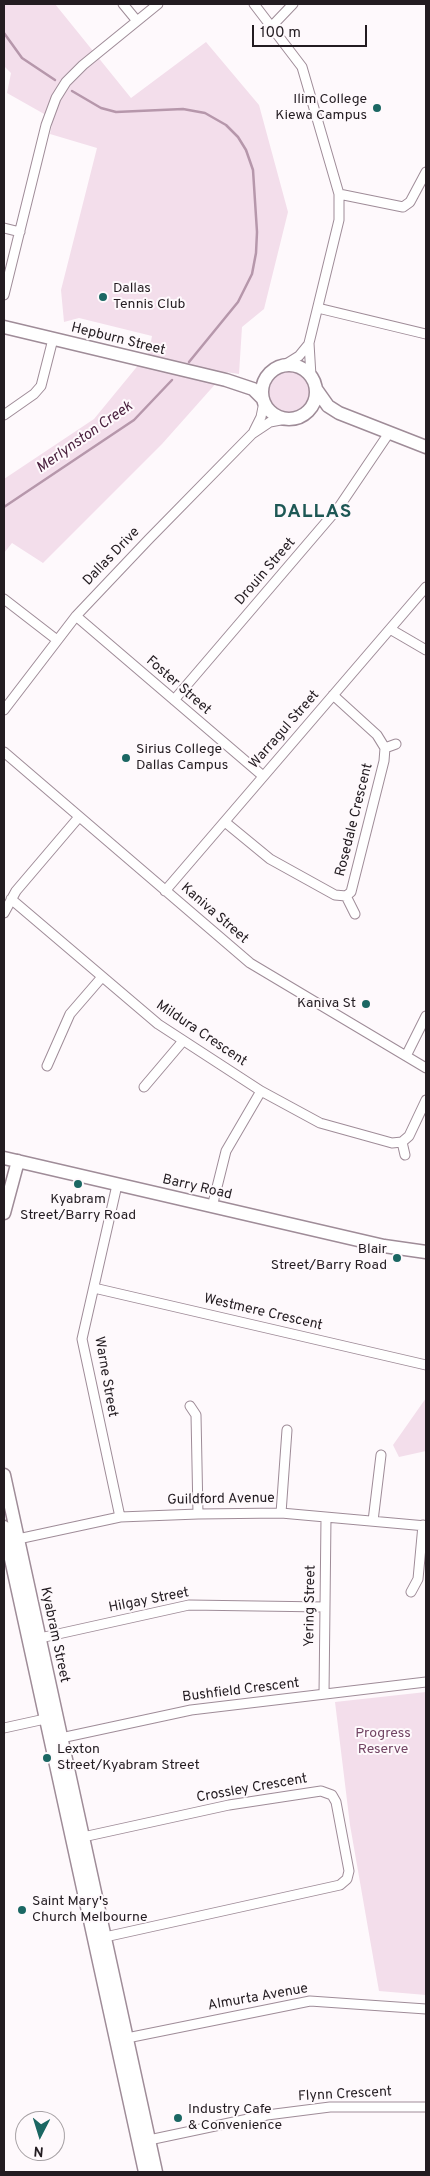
<!DOCTYPE html>
<style>
body{margin:0}
#map{position:relative;width:430px;height:2176px;overflow:hidden;background:#fef9fc;font-family:Overpass,sans-serif}
canvas{display:block}
.frame{position:absolute;inset:0;border:5px solid #231c21;pointer-events:none}
.north{position:absolute;left:15px;top:2111px;width:50px;height:50px;box-sizing:border-box;background:#fef9fc;border:1px solid #a6a1a4;border-radius:50%;rotate:185deg;font-size:14px;font-weight:700;line-height:20px;text-align:center;color:#231c21}
.north::after{content:'';display:block;margin:auto;width:18px;height:22px;background:#1b6763;clip-path:polygon(50% 0,100% 100%,50% 72%,0 100%)}
.scale{position:absolute;left:252px;top:25px;width:115px;height:22px;box-sizing:border-box;border:2px solid #231c21;border-top:0;padding-left:6px;font-size:15px;line-height:18px;white-space:nowrap;color:#231c21;-webkit-text-stroke:4px #fef9fc;paint-order:stroke}
</style>
<div id="map">
<canvas width="430" height="2176"></canvas>
<div class="frame"></div>
<div class="north">N</div>
<div class="scale">100 m</div>
</div>
<script>
const ctx = document.querySelector('canvas').getContext('2d');
ctx.lineJoin = 'round';
function fillPath(path, color) {
  ctx.fillStyle = color;
  ctx.fill(path, 'evenodd');
}
function poly(rows) {
  const path = new Path2D();
  for (const r of rows) {
    if (r.length === 3) {
      path.moveTo(r[0] + r[2], r[1]);
      path.arc(r[0], r[1], r[2], 0, 2 * Math.PI);
      continue;
    }
    path.moveTo(r[0], r[1]);
    for (let i = 2; i < r.length; i += 2) path.lineTo(r[i], r[i + 1]);
  }
  return path;
}
function trace(path, color, width, dash) {
  ctx.strokeStyle = color;
  ctx.lineWidth = width;
  ctx.lineCap = dash ? 'butt' : 'round';
  ctx.setLineDash(dash || []);
  ctx.stroke(path);
}
function label(font, color, halo, rows, align = 'center') {
  ctx.font = font + ' Overpass,sans-serif';
  ctx.lineWidth = 4;
  ctx.setLineDash([]);
  ctx.textBaseline = 'middle';
  ctx.strokeStyle = halo;
  ctx.fillStyle = color;
  for (const [text, x, y, turn = 0] of rows) {
    ctx.save();
    ctx.translate(x, y);
    ctx.rotate((+turn || 0) * Math.PI / 180);
    ctx.textAlign = isNaN(turn) ? turn : align;
    if (halo) ctx.strokeText(text, 0, 0);
    ctx.fillText(text, 0, 0);
    ctx.restore();
  }
}
fillPath(poly([
 [4,4,55,4,131,98,206,42,259,105,288,212,264,309,242,327,239,374,226,372,162,444,43,563,12,543,4,553,4,479,94,419,149,352,152,336,79,318,64,322,61,290,97,148,50,134,53,119,7,93,11,73,4,66],
 [289,392,24],
 [426,1398,426,1451,399,1457,393,1445],
 [426,1692,426,1995,379,1991,350,1825,335,1702]
]), '#f3deeb');
trace(poly([
 [4,33,22,58,55,80],
 [72,91,101,108,116,112,183,109,205,113,226,125,238,137,246,150,253,170,257,232,256,253,252,274,238,302,189,362],
 [4,507,134,420,172,380]
]), '#b697ab', 2.5);
const street = poly([
 [123,4,137,21],
 [254,4,302,67,339,194,339,220,309,343,311,376],
 [272,26,293,4],
 [339,194,403,207,410,202,426,172],
 [4,228,20,232],
 [4,295,46,125,56,98,66,82,83,65,158,4],
 [318,308,426,334],
 [283,366,299,356,308,345],
 [4,415,34,394,41,386,53,339],
 [254,431,261,417,264,402],
 [4,599,57,640],
 [76,616,263,776],
 [390,629,426,650],
 [174,700,339,507,389,433],
 [4,710,76,616,149,539,252,434,270,422,286,419],
 [385,748,396,744],
 [4,752,250,963,426,1068],
 [225,822,270,859,335,895,346,896,351,892,384,761,385,748,377,735,333,695],
 [165,891,426,587],
 [346,896,355,914],
 [11,899,158,1024,261,1091,320,1123,392,1143,402,1142,409,1136,426,1100],
 [4,913,16,891,79,817],
 [406,1056,426,1016],
 [47,1066,70,1014,102,977],
 [144,1087,183,1041],
 [402,1142,405,1155],
 [117,1185,82,1339,120,1517],
 [212,1207,226,1151,261,1091],
 [94,1288,426,1365],
 [190,1406,196,1415,198,1514],
 [281,1513,287,1430],
 [373,1521,381,1455],
 [18,1539,120,1517,198,1514,281,1513,426,1526],
 [411,1592,418,1579,423,1525],
 [40,1638,189,1605,325,1607],
 [324,1694,326,1518],
 [4,1728,45,1719],
 [61,1738,191,1710,426,1682],
 [83,1837,229,1805,321,1791,332,1795,336,1802,349,1871,347,1879,340,1885,105,1937],
 [127,2038,310,2001,426,2009],
 [149,2140,267,2115,330,2107,426,2107]
]);
const secondary = poly([
 [4,327,226,380,253,389,263,399],
 [289,392,27],
 [316,389,328,406,339,413,426,447],
 [4,1158,384,1246,426,1252],
 [4,1213,18,1161],
 [4,1475,156,2172],
 [4,1527,145,2172]
]);
trace(street, '#9f8c98', 11);
trace(secondary, '#9f8c98', 15);
trace(street, '#fff', 9);
trace(secondary, '#fff', 12);
for (const [x, y, r, color] of [
 [377,108,5,"#1b6763"],
 [103,297,5,"#1b6763"],
 [126,758,5,"#1b6763"],
 [366,1004,5,"#1b6763"],
 [78,1184,5,"#1b6763"],
 [397,1258,5,"#1b6763"],
 [47,1758,5,"#1b6763"],
 [22,1910,5,"#1b6763"],
 [178,2118,5,"#1b6763"]
]) {
  const dot = new Path2D();
  dot.arc(x, y, r, 0, 2 * Math.PI);
  ctx.fillStyle = color;
  ctx.fill(dot);
  trace(dot, '#fef9fc', 2);
}
label('14px', '#231c21', '#fef9fc', [
 ["Ilim College",367,100,"right"],
 ["Kiewa Campus",367,116,"right"],
 ["Dallas",113,289],
 ["Tennis Club",113,305],
 ["Sirius College",136,750],
 ["Dallas Campus",136,766],
 ["Kaniva St",356,1004,"right"],
 ["Kyabram",78,1200,"center"],
 ["Street/Barry Road",78,1216,"center"],
 ["Blair",387,1250,"right"],
 ["Street/Barry Road",387,1266,"right"],
 ["Lexton",57,1750],
 ["Street/Kyabram Street",57,1766],
 ["Saint Mary's",32,1902],
 ["Church Melbourne",32,1918],
 ["Industry Cafe",188,2110],
 ["& Convenience",188,2126]
], 'left');
label('14px', '#231c21', '#fef9fc', [
 ["Hepburn Street",118,340,14],
 ["Dallas Drive",112,557,-46],
 ["Drouin Street",266,572,-49],
 ["Foster Street",178,686,41],
 ["Warragul Street",285,730,-49],
 ["Rosedale Crescent",355,820,-76],
 ["Kaniva Street",214,914,41],
 ["Mildura Crescent",201,1034,34],
 ["Barry Road",197,1188,13],
 ["Westmere Crescent",263,1313,13],
 ["Warne Street",105,1377,80],
 ["Guildford Avenue",221,1500,-1],
 ["Hilgay Street",149,1601,-11],
 ["Yering Street",311,1606,-89],
 ["Kyabram Street",54,1635,78],
 ["Bushfield Crescent",241,1691,-7],
 ["Crossley Crescent",252,1789,-10],
 ["Almurta Avenue",258,1998,-10],
 ["Flynn Crescent",345,2095,-3]
]);
label('14px', '#724564', '#fef9fc', [
 ["Progress",383,1734],
 ["Reserve",383,1750]
]);
label('italic 15px', '#481e3c', '#fef9fc', [
 ["Merlynston Creek",85,438,-35]
]);
ctx.letterSpacing = '1px';
label('bold 19px', '#1e5855', '#fef9fc', [
 ["DALLAS",313,513]
]);
ctx.letterSpacing = '0px';
</script>
